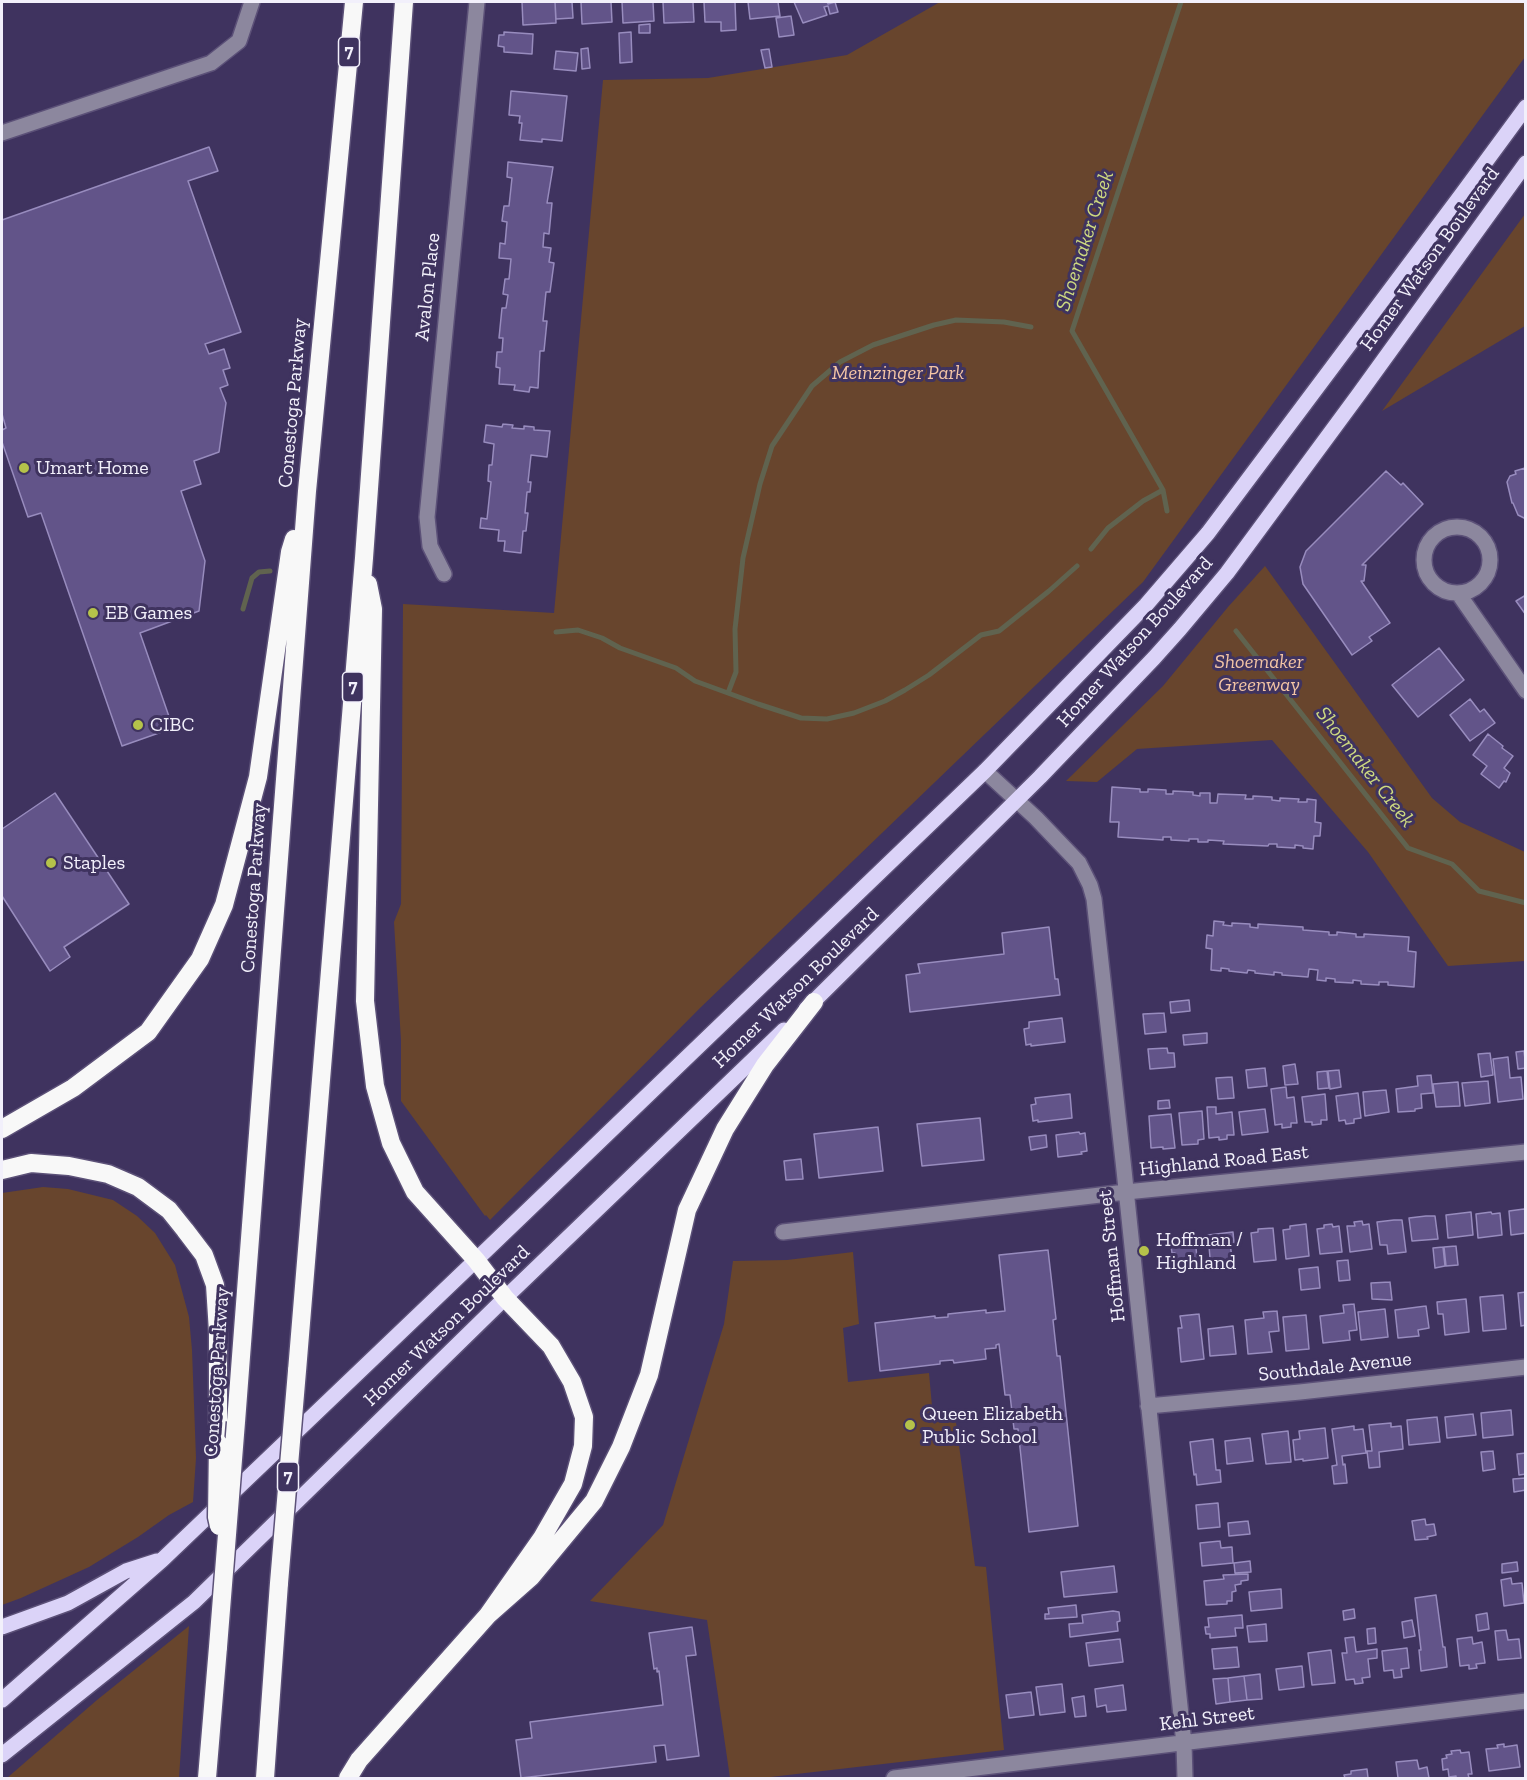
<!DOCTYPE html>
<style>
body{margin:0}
#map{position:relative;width:1527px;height:1780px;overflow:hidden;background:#3f335f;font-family:"Zilla Slab",serif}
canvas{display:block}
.frame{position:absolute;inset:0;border:3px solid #f2f0fb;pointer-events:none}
</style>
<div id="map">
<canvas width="1527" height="1780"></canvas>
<div class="frame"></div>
</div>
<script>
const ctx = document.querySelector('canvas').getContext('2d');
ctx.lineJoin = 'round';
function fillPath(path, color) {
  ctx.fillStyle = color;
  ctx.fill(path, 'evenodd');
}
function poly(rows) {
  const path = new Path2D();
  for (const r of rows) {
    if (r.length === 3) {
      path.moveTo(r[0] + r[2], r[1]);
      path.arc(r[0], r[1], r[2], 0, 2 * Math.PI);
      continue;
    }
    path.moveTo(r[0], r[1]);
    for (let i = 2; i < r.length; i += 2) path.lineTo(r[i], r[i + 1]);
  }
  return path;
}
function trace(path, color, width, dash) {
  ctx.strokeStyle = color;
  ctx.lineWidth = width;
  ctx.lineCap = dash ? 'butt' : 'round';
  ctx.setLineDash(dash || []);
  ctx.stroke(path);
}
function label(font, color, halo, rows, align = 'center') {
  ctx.font = font + ' "Zilla Slab",serif';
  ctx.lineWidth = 6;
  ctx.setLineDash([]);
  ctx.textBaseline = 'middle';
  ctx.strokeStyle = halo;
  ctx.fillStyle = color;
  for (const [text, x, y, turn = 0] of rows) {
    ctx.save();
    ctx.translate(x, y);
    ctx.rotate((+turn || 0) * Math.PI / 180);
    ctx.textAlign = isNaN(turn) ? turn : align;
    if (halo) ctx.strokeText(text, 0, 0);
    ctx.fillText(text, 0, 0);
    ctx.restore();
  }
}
fillPath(poly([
 [940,2,1525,2,1525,57,1143,582,700,1008,490,1220,486,1215,485,1216,401,1101,401,1041,394,922,401,904,403,604,554,613,603,80,708,78,847,55],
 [1525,214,1525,326,1382,411],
 [1265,566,1432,798,1460,822,1525,852,1525,961,1448,966,1368,852,1272,740,1137,749,1097,782,1066,781,1163,686,1228,607],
 [43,1187,68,1189,113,1200,137,1216,155,1233,175,1265,189,1317,192,1350,196,1458,193,1502,169,1515,138,1537,89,1567,21,1598,2,1605,2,1193],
 [853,1252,859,1324,843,1328,848,1382,929,1373,933,1417,955,1415,975,1566,986,1567,1004,1750,762,1778,730,1778,707,1620,590,1601,663,1525,724,1324,733,1261,787,1260],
 [189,1626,179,1778,7,1778,97,1700]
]), '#68452d');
trace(poly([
 [1167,511,1163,490,1072,331,1181,2],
 [1091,549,1108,528,1143,501,1163,490],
 [243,609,252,578,259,572,270,571],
 [1236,631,1408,848,1452,864,1479,891,1526,903],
 [556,632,578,630,602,638,620,648,676,668,695,681,758,704,801,718,827,719,854,713,885,701,905,690,929,675,981,635,999,631,1049,591,1077,566],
 [728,693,736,672,735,629,743,558,760,484,772,446,812,386,840,362,873,345,934,325,956,320,1004,322,1031,327]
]), '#60634f', 5);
const building = poly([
 [522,2,555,2,556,23,523,25,522,2],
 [555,2,572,2,573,18,556,19,555,2],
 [581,2,611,2,612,22,582,24,581,2],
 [622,2,653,2,654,21,623,23,622,2],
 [663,2,693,2,694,22,664,23,663,2],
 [704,2,735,2,736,30,721,31,721,22,705,22,704,2],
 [748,2,778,2,780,16,750,19,748,2],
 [794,2,827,2,828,4,835,2,838,12,830,14,828,6,824,7,827,15,803,23,794,2],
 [791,16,794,35,779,37,776,18,791,16],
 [650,24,650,33,639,33,639,25,650,24],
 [504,32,533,34,532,54,504,52,504,47,498,46,499,35,504,35,504,32],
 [631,32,632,62,620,63,619,33,631,32],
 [588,48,590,68,582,69,581,49,588,48],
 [769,49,772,67,765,68,761,50,769,49],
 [556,51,578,53,576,71,554,69,556,51],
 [511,91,567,96,562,141,542,139,542,142,520,140,522,123,519,123,520,116,509,115,511,91],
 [209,147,218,171,188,181,241,332,205,344,209,354,224,349,230,368,223,370,228,385,220,388,226,403,219,452,194,461,201,484,181,491,205,561,199,611,140,633,173,728,122,746,41,513,28,517,2,442,2,430,6,428,2,414,2,220,209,147],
 [508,162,553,167,547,203,552,203,549,234,544,233,543,247,551,248,549,262,554,263,550,292,546,292,543,321,547,321,544,351,540,351,538,388,530,387,529,392,514,390,515,385,499,384,500,368,496,367,497,352,502,352,503,338,499,338,502,308,506,308,508,295,503,294,505,279,509,279,511,259,499,258,500,243,505,244,507,222,502,221,504,206,509,206,512,178,507,177,508,162],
 [503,424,513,425,512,428,524,429,524,426,534,427,534,430,550,431,547,457,531,455,528,482,531,482,530,492,527,492,525,513,528,513,526,531,523,531,521,553,504,551,505,541,498,541,499,530,480,528,481,518,487,519,491,482,488,481,489,465,492,465,494,444,484,442,486,425,502,427,503,424],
 [1525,468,1526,517,1524,518,1518,515,1513,503,1512,503,1507,482,1510,476,1516,474,1515,471,1525,468],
 [1386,471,1401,485,1403,483,1423,504,1362,565,1366,565,1364,581,1361,581,1390,623,1369,637,1372,641,1352,655,1303,584,1300,567,1306,551,1386,471],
 [1526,595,1526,615,1516,601,1526,595],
 [1439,648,1464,680,1418,717,1392,685,1439,648],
 [1470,699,1480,712,1484,709,1495,723,1470,741,1450,715,1470,699],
 [1488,734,1503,746,1502,748,1513,756,1504,768,1510,773,1506,782,1504,781,1499,788,1481,774,1487,766,1473,755,1488,734],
 [1112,787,1140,789,1140,792,1148,792,1148,789,1166,790,1166,794,1173,794,1173,791,1193,792,1193,795,1200,796,1200,793,1210,793,1210,803,1217,803,1218,794,1246,795,1245,799,1253,799,1253,796,1272,797,1272,800,1280,801,1280,798,1299,799,1298,802,1307,802,1307,799,1316,800,1315,822,1321,823,1320,836,1314,836,1313,849,1303,848,1303,846,1295,845,1295,848,1277,847,1277,844,1269,844,1268,846,1223,844,1224,841,1208,840,1208,842,1198,842,1198,839,1189,839,1189,841,1171,840,1171,837,1163,837,1163,840,1118,837,1119,822,1110,822,1112,787],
 [55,793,129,904,64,947,70,957,50,971,2,896,2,829,55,793],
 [1214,921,1224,922,1223,925,1232,926,1232,923,1250,924,1250,927,1258,928,1258,924,1303,927,1303,930,1329,932,1329,935,1337,935,1337,932,1356,934,1356,937,1364,937,1364,934,1409,937,1408,951,1416,952,1414,987,1388,985,1388,982,1379,982,1379,985,1361,984,1361,981,1353,980,1353,983,1335,982,1335,979,1326,978,1326,981,1317,980,1318,970,1309,969,1308,977,1282,975,1282,973,1274,972,1274,975,1255,973,1255,971,1248,970,1247,973,1229,971,1229,969,1221,968,1221,971,1211,970,1212,949,1206,948,1207,935,1213,936,1214,921],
 [1049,927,1055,979,1058,979,1060,995,910,1012,906,975,920,973,918,964,1004,954,1002,933,1049,927],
 [1189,1000,1190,1011,1171,1013,1170,1002,1189,1000],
 [1164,1013,1166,1032,1145,1034,1143,1014,1164,1013],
 [1062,1018,1065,1042,1031,1046,1031,1044,1026,1045,1024,1029,1029,1028,1029,1022,1062,1018],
 [1207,1033,1207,1043,1184,1045,1183,1035,1207,1033],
 [1167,1048,1168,1053,1174,1053,1175,1067,1150,1069,1148,1049,1167,1048],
 [1524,1051,1526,1068,1518,1069,1516,1052,1524,1051],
 [1490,1053,1493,1075,1481,1077,1478,1054,1490,1053],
 [1508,1057,1510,1078,1521,1077,1523,1099,1498,1102,1493,1059,1508,1057],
 [1295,1064,1298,1084,1285,1085,1283,1066,1295,1064],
 [1265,1068,1267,1086,1248,1088,1246,1070,1265,1068],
 [1339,1070,1341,1087,1330,1089,1328,1071,1339,1070],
 [1327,1071,1329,1088,1318,1089,1317,1072,1327,1071],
 [1431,1075,1433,1093,1421,1094,1422,1108,1415,1109,1415,1111,1398,1112,1396,1089,1418,1086,1417,1076,1431,1075],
 [1232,1077,1234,1098,1218,1099,1216,1078,1232,1077],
 [1488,1081,1490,1103,1465,1106,1462,1083,1488,1081],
 [1458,1082,1460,1106,1436,1107,1433,1084,1458,1082],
 [1286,1087,1287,1098,1294,1097,1297,1123,1291,1123,1291,1127,1282,1128,1282,1124,1275,1125,1271,1089,1286,1087],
 [1386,1090,1389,1112,1365,1116,1363,1092,1386,1090],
 [1358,1093,1361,1118,1354,1119,1354,1123,1346,1124,1345,1120,1339,1121,1336,1096,1358,1093],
 [1070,1094,1072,1118,1038,1122,1038,1120,1033,1121,1031,1105,1036,1104,1035,1098,1070,1094],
 [1325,1094,1327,1120,1321,1120,1321,1124,1312,1125,1312,1122,1305,1122,1302,1097,1325,1094],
 [1169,1100,1170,1108,1158,1109,1158,1101,1169,1100],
 [1207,1107,1216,1107,1216,1114,1232,1112,1234,1135,1227,1135,1227,1139,1219,1140,1219,1137,1209,1138,1207,1107],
 [1265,1109,1268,1132,1242,1135,1239,1112,1265,1109],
 [1202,1111,1204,1139,1198,1140,1198,1144,1182,1145,1179,1113,1202,1111],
 [1171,1114,1175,1148,1163,1149,1163,1147,1151,1148,1149,1116,1171,1114],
 [980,1118,984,1160,922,1166,917,1124,980,1118],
 [878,1127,883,1171,819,1178,814,1134,878,1127],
 [1079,1132,1080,1134,1085,1133,1087,1151,1081,1152,1082,1154,1058,1157,1056,1135,1079,1132],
 [1046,1135,1047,1147,1031,1150,1029,1137,1046,1135],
 [801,1159,803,1179,786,1180,784,1161,801,1159],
 [1524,1209,1526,1211,1526,1233,1511,1235,1509,1211,1524,1209],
 [1471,1212,1473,1235,1448,1238,1446,1215,1471,1212],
 [1491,1212,1492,1214,1500,1213,1502,1235,1478,1238,1476,1214,1491,1212],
 [1426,1216,1435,1216,1438,1239,1412,1241,1409,1218,1426,1216],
 [1394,1220,1402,1220,1406,1252,1388,1254,1387,1245,1380,1245,1377,1222,1394,1220],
 [1362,1221,1363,1225,1369,1224,1372,1249,1350,1252,1347,1226,1355,1226,1354,1222,1362,1221],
 [1306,1224,1309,1256,1286,1259,1283,1230,1290,1229,1290,1226,1306,1224],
 [1332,1224,1333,1227,1339,1226,1342,1252,1320,1254,1317,1229,1324,1228,1324,1225,1332,1224],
 [1273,1228,1276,1260,1254,1262,1251,1233,1258,1232,1258,1229,1273,1228],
 [1233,1232,1234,1243,1230,1243,1233,1266,1211,1269,1208,1235,1233,1232],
 [1195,1236,1198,1270,1177,1272,1175,1253,1172,1253,1170,1239,1195,1236],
 [1456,1246,1458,1265,1446,1266,1444,1247,1456,1246],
 [1443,1247,1445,1266,1435,1268,1433,1248,1443,1247],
 [1048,1250,1056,1319,1053,1320,1057,1356,1060,1356,1078,1526,1029,1532,1018,1429,1014,1429,1010,1395,1005,1395,999,1344,996,1345,996,1348,985,1349,986,1359,954,1363,953,1360,940,1361,940,1364,880,1371,875,1323,935,1316,935,1318,948,1317,948,1314,986,1310,986,1313,1005,1311,999,1255,1048,1250],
 [1348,1260,1350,1280,1339,1281,1337,1261,1348,1260],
 [1318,1267,1320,1288,1301,1290,1299,1269,1318,1267],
 [1390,1282,1392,1300,1372,1299,1371,1283,1390,1282],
 [1526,1292,1526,1325,1521,1326,1518,1293,1526,1292],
 [1503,1295,1506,1329,1483,1331,1480,1297,1503,1295],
 [1466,1299,1469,1332,1445,1335,1443,1314,1438,1314,1437,1302,1466,1299],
 [1354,1304,1357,1330,1349,1331,1350,1340,1323,1343,1320,1316,1344,1313,1343,1305,1354,1304],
 [1426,1306,1429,1328,1418,1330,1419,1336,1398,1338,1395,1310,1426,1306],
 [1385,1309,1388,1337,1361,1340,1358,1312,1385,1309],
 [1277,1311,1279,1331,1269,1332,1272,1352,1248,1354,1245,1320,1264,1318,1263,1312,1277,1311],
 [1199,1314,1204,1359,1181,1362,1178,1328,1182,1328,1180,1316,1199,1314],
 [1306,1315,1309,1349,1286,1351,1283,1317,1306,1315],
 [1233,1326,1236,1354,1210,1356,1208,1329,1233,1326],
 [1511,1410,1513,1435,1483,1438,1481,1413,1511,1410],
 [1473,1414,1476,1435,1447,1438,1445,1417,1473,1414],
 [1437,1417,1440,1442,1409,1445,1407,1420,1437,1417],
 [1391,1423,1391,1427,1401,1426,1403,1449,1379,1452,1380,1467,1369,1468,1367,1451,1372,1451,1369,1425,1391,1423],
 [1354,1426,1354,1430,1363,1429,1366,1453,1342,1456,1343,1465,1345,1464,1347,1483,1334,1484,1332,1466,1337,1465,1332,1429,1354,1426],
 [1325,1428,1328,1458,1303,1461,1303,1459,1295,1460,1293,1440,1300,1439,1299,1431,1325,1428],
 [1288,1431,1291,1462,1266,1464,1262,1434,1288,1431],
 [1250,1438,1253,1461,1227,1464,1225,1441,1250,1438],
 [1213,1439,1216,1470,1220,1470,1221,1482,1197,1485,1196,1474,1194,1475,1190,1442,1213,1439],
 [1493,1451,1495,1469,1483,1471,1481,1452,1493,1451],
 [1526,1453,1526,1474,1519,1475,1517,1454,1526,1453],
 [1526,1478,1526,1490,1514,1492,1513,1479,1526,1478],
 [1218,1503,1220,1527,1198,1529,1196,1505,1218,1503],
 [1425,1519,1426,1525,1434,1524,1436,1535,1427,1537,1428,1539,1415,1540,1412,1521,1425,1519],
 [1248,1521,1250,1534,1229,1536,1228,1523,1248,1521],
 [1220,1541,1221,1548,1232,1547,1233,1563,1202,1566,1200,1543,1220,1541],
 [1250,1561,1251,1572,1235,1573,1234,1563,1250,1561],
 [1517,1562,1518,1571,1502,1573,1502,1564,1517,1562],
 [1114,1566,1117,1592,1064,1597,1061,1572,1114,1566],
 [1248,1574,1248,1580,1241,1581,1241,1584,1235,1585,1236,1591,1232,1592,1232,1601,1227,1601,1227,1604,1206,1605,1204,1581,1224,1579,1223,1575,1248,1574],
 [1511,1578,1512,1584,1522,1583,1524,1603,1504,1606,1501,1580,1511,1578],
 [1281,1589,1282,1608,1251,1611,1249,1592,1281,1589],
 [1436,1595,1443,1647,1445,1647,1447,1667,1421,1671,1419,1650,1421,1650,1415,1598,1436,1595],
 [1076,1605,1077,1617,1045,1619,1045,1614,1049,1614,1048,1608,1076,1605],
 [1354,1609,1355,1618,1344,1620,1343,1611,1354,1609],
 [1113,1611,1119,1612,1120,1621,1117,1622,1118,1631,1070,1637,1069,1624,1083,1623,1082,1615,1113,1611],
 [1487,1613,1489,1629,1478,1631,1476,1615,1487,1613],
 [1242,1615,1243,1628,1235,1628,1236,1636,1210,1638,1210,1634,1206,1634,1205,1627,1209,1627,1208,1618,1242,1615],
 [1412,1620,1415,1636,1404,1638,1402,1622,1412,1620],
 [1266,1624,1267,1641,1249,1642,1247,1626,1266,1624],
 [692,1627,696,1655,686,1656,699,1756,667,1760,665,1745,654,1746,656,1762,521,1778,516,1740,532,1738,530,1722,663,1705,659,1671,657,1672,657,1668,654,1669,649,1633,692,1627],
 [1375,1628,1376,1643,1368,1644,1367,1629,1375,1628],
 [1506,1630,1508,1640,1519,1639,1521,1658,1498,1660,1495,1631,1506,1630],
 [1354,1637,1356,1652,1377,1649,1377,1658,1368,1659,1370,1677,1362,1678,1363,1683,1355,1684,1354,1679,1346,1680,1342,1653,1347,1653,1345,1638,1354,1637],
 [1472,1637,1473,1644,1482,1642,1485,1663,1476,1664,1477,1668,1469,1669,1469,1665,1460,1666,1457,1639,1472,1637],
 [1120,1639,1123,1662,1089,1666,1086,1643,1120,1639],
 [1237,1647,1239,1667,1214,1669,1212,1649,1237,1647],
 [1407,1648,1409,1668,1401,1669,1402,1677,1394,1678,1393,1670,1384,1671,1382,1651,1407,1648],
 [1331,1650,1335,1683,1312,1685,1308,1653,1331,1650],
 [1302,1666,1304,1687,1279,1690,1276,1669,1302,1666],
 [1260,1674,1262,1699,1247,1700,1244,1676,1260,1674],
 [1244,1676,1247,1700,1230,1702,1228,1678,1244,1676],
 [1228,1678,1230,1702,1216,1704,1213,1679,1228,1678],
 [1062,1684,1065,1712,1040,1715,1036,1687,1062,1684],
 [1123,1685,1126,1710,1107,1712,1106,1705,1097,1707,1095,1689,1123,1685],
 [1031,1692,1034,1715,1009,1718,1006,1695,1031,1692],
 [1084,1696,1086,1716,1075,1717,1072,1698,1084,1696],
 [1504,1744,1504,1747,1517,1745,1520,1767,1489,1771,1486,1749,1498,1748,1497,1745,1504,1744],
 [1460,1750,1461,1753,1469,1752,1472,1774,1468,1774,1469,1778,1456,1778,1456,1776,1449,1777,1448,1769,1443,1770,1442,1759,1447,1758,1446,1755,1452,1754,1451,1751,1460,1750],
 [1417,1760,1419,1769,1427,1767,1429,1778,1398,1778,1396,1762,1417,1760],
 [1367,1769,1368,1778,1345,1778,1344,1775,1351,1774,1351,1771,1367,1769]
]);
fillPath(building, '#625489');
trace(building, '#988cbe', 1.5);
const minor = poly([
 [2,133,211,63,239,41,252,2],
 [1457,560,33],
 [444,574,430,546,427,517,477,2],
 [1458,593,1526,691],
 [985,771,1036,818,1079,863,1090,885,1094,899,1124,1170,1184,1744,1185,1778],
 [783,1232,1126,1192,1526,1152],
 [1148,1406,1300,1392,1526,1367],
 [894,1778,1526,1701]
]);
const major = poly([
 [806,1009,1040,777,1154,658,1180,629,1227,573,1359,394,1526,163],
 [2,1627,68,1603,126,1571,157,1561],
 [2,1700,162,1560,476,1260,985,771,1146,605,1208,533,1462,194,1526,107],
 [2,1755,194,1602,505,1298,784,1030]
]);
const highway = poly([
 [368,584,373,609,365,1001,375,1086,391,1143,415,1192,476,1260,505,1298,551,1346,572,1382,584,1417,583,1446,573,1484,542,1538,488,1615],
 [2,1129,73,1088,148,1032,200,959,224,905,258,777,290,552,294,539],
 [2,1170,31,1163,69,1166,108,1174,138,1187,169,1210,185,1230,204,1255,215,1285,218,1332,218,1443],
 [297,1371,364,558,404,2],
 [236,1422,307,491,354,2],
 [207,1778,218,1647],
 [265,1778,279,1583],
 [348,1778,359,1760,488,1615,531,1577,594,1501,621,1447,649,1375,687,1210,725,1129,765,1065,814,1002]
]);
trace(minor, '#5c5178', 18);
trace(major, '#5c5178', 18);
trace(highway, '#5c5178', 21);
trace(minor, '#8c879e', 15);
trace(major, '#dbd3f8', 15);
trace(highway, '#f8f8f8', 18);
const highwayBridge = poly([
 [218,1443,217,1517,219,1526],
 [279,1583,297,1371],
 [218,1647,236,1422]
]);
trace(highwayBridge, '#5c5178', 21, []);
trace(highwayBridge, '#f8f8f8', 18);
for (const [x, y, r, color] of [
 [24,468,6,"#b5c24a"],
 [93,613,6,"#b5c24a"],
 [138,725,6,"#b5c24a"],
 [51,863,6,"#b5c24a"],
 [1144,1251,6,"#b5c24a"],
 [910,1425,6,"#b5c24a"]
]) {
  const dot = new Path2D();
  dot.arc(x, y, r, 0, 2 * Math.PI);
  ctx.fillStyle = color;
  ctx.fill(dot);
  trace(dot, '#3f335f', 2);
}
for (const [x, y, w] of [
 [349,52,21],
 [353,687,21],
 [288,1477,21]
]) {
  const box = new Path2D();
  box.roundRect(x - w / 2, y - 15, w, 30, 4.5);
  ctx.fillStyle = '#3f335f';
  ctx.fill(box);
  trace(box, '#f2f0fb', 1.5);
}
label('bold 18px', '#f2f0fb', null, [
 ["7",349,52],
 ["7",353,687],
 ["7",288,1477]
]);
label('20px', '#f2f0fb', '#3f335f', [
 ["Homer Watson Boulevard",1430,259,-54],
 ["Avalon Place",428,287,-84],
 ["Conestoga Parkway",293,403,-85],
 ["Homer Watson Boulevard",1135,642,-48],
 ["Conestoga Parkway",254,888,-86],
 ["Homer Watson Boulevard",796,988,-44],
 ["Highland Road East",1224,1161,-6],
 ["Hoffman Street",1112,1256,-96],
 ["Homer Watson Boulevard",447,1326,-44],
 ["Southdale Avenue",1335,1367,-6],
 ["Conestoga Parkway",217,1372,-86],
 ["Kehl Street",1207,1719,-7]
]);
label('italic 20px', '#f4c5a5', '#3f335f', [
 ["Meinzinger Park",898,373],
 ["Shoemaker",1259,662],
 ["Greenway",1259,685]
]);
label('20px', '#f2f0fb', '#3f335f', [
 ["Umart Home",36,468],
 ["EB Games",105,613],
 ["CIBC",150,725],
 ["Staples",63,863],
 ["Hoffman /",1156,1240],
 ["Highland",1156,1263],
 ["Queen Elizabeth",922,1414],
 ["Public School",922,1437]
], 'left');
label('italic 21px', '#ceda80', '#3f335f', [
 ["Shoemaker Creek",1085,241,-72],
 ["Shoemaker Creek",1365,767,52]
]);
</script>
